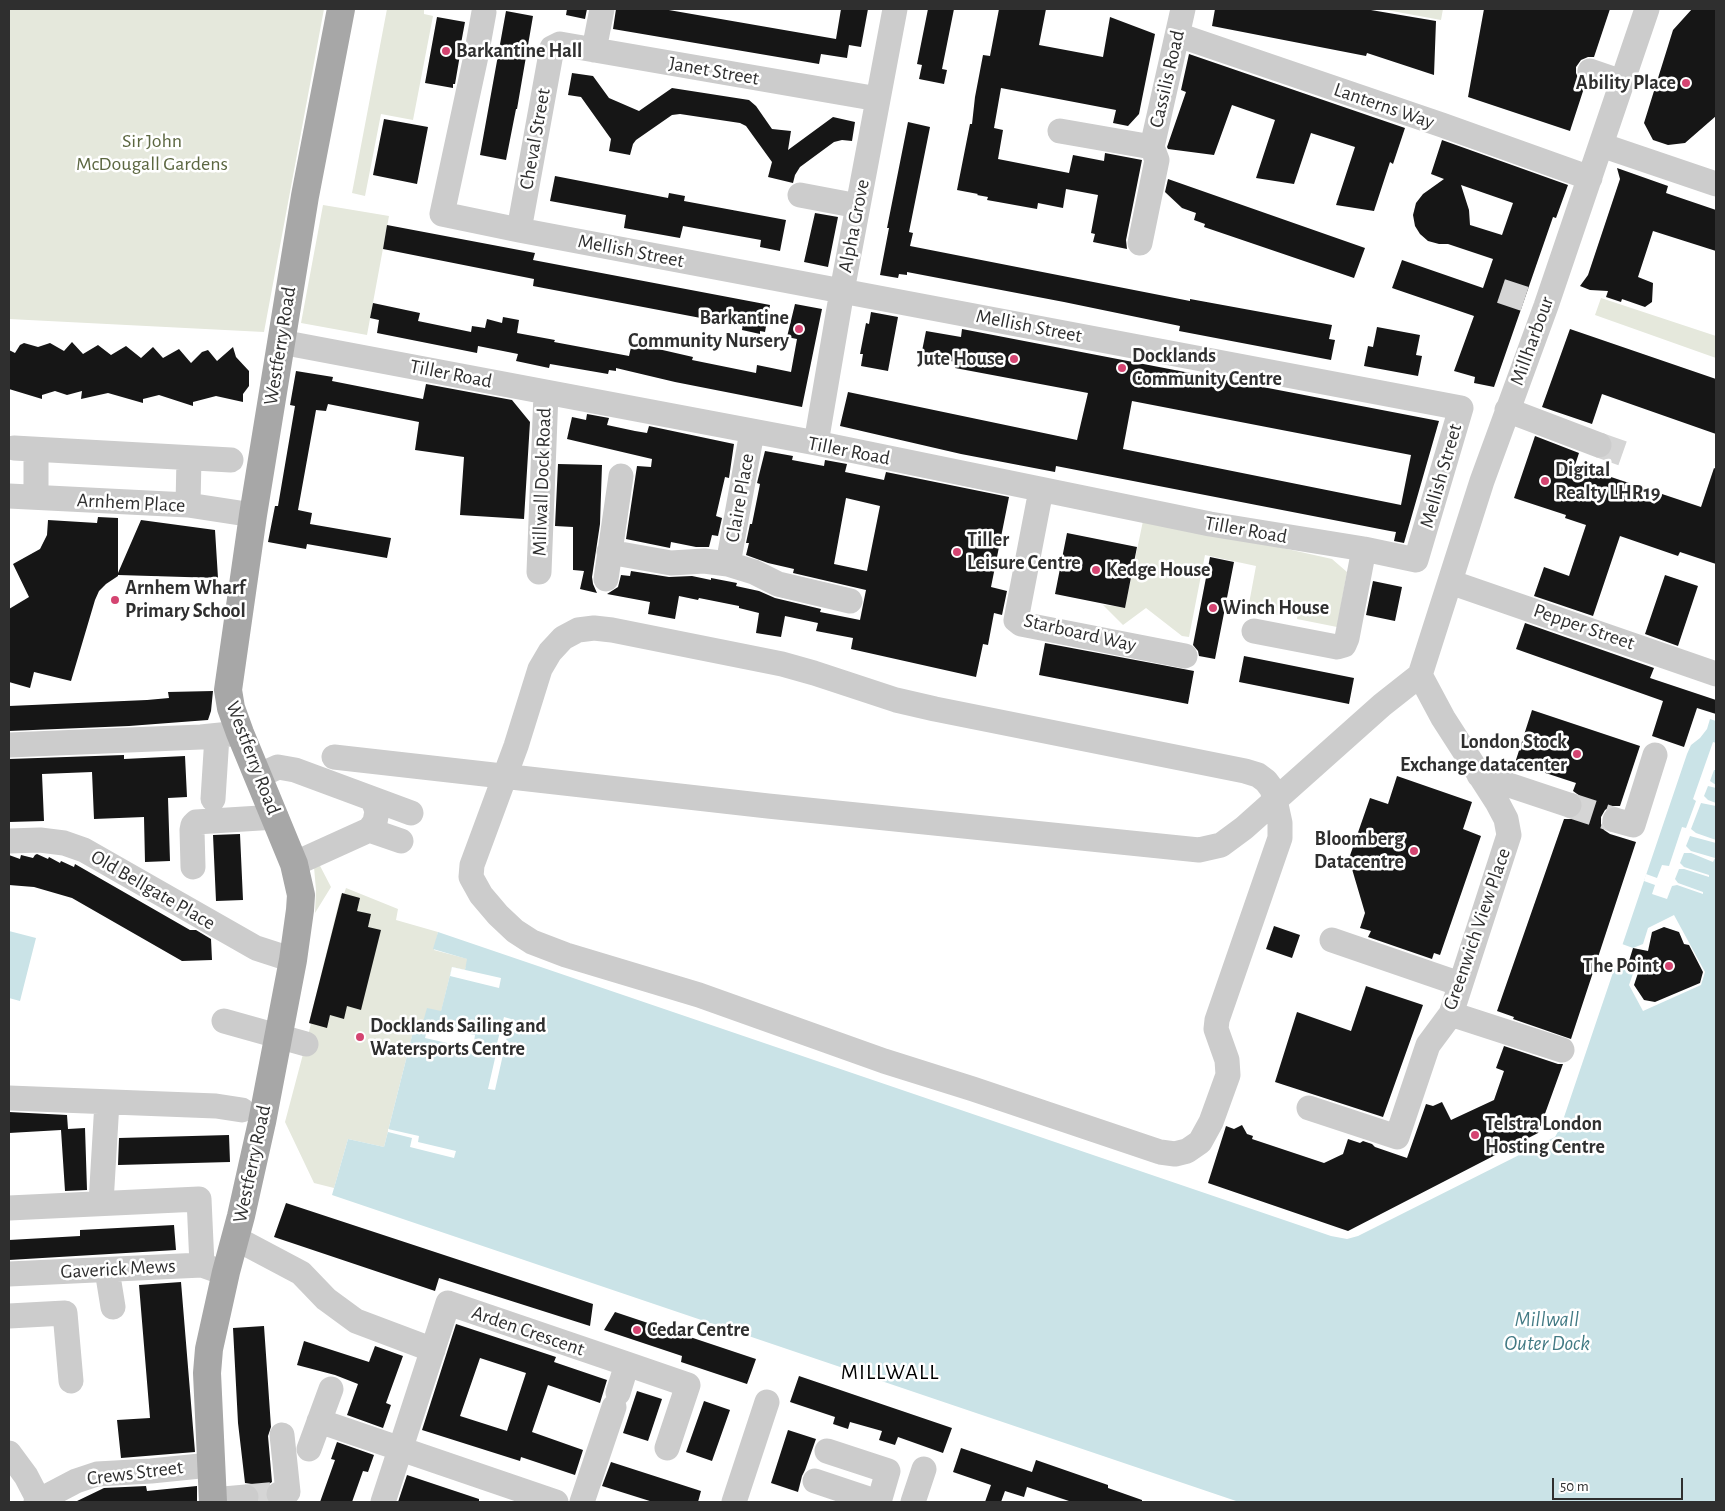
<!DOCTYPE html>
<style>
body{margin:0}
#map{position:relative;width:1725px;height:1511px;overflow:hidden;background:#fff;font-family:"Alegreya Sans",sans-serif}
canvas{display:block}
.frame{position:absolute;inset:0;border:10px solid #2f2f2f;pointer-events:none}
.scale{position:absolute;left:1552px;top:1478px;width:131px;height:22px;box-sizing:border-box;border:2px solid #2f2f2f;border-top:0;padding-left:6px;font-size:15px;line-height:18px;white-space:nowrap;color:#2f2f2f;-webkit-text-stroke:4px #fff;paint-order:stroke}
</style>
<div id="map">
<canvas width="1725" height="1511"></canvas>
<div class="frame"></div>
<div class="scale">50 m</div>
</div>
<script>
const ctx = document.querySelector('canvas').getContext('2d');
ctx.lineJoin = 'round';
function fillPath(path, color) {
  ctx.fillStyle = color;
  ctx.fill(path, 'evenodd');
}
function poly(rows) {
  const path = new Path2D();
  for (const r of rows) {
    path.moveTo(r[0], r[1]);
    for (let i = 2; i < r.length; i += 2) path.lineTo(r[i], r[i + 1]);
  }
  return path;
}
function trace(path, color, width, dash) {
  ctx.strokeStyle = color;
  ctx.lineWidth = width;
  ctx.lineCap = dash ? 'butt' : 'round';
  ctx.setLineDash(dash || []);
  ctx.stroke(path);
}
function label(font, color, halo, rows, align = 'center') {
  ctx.font = font + ' "Alegreya Sans",sans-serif';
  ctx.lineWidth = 5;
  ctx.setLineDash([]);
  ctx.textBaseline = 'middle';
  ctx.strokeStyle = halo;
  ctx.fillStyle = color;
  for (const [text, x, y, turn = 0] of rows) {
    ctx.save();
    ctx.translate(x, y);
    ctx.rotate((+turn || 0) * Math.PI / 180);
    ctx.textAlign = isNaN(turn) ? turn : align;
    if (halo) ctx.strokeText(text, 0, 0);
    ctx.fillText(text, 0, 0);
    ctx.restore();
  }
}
fillPath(poly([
 [9,9,324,9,264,332,9,319],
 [387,9,424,9,424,14,433,16,413,120,381,114,365,196,352,193],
 [1381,9,1443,9,1441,20],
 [323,205,389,216,367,335,301,323],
 [1601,298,1716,336,1716,358,1595,315],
 [1143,521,1260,543,1332,559,1347,572,1337,627,1297,619,1298,609,1284,606,1280,606,1278,615,1248,609,1256,566,1205,555,1189,637,1182,636,1146,608,1123,625,1103,605,1125,607],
 [318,862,331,887,315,913,316,890,314,867],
 [346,888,398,909,396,920,438,932,434,950,468,959,465,970,452,967,441,1012,423,1022,416,1020,384,1147,348,1139,334,1188,314,1183,285,1122,311,1024,309,1023,341,894,344,894]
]), '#e5e8dc');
fillPath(poly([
 [1710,719,1716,721,1716,1502,1239,1502,332,1195,348,1139,384,1147,416,1020,423,1022,427,1008,441,1011,452,967,465,970,467,959,433,949,438,932,1331,1236,1347,1239,1358,1236,1555,1137,1561,1126,1687,754,1691,745,1700,738,1707,729],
 [9,931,36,938,20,1001,9,998]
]), '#cae3e7');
fillPath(poly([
 [1713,742,1716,743,1716,770,1714,770,1710,781,1716,785,1716,788,1708,786,1704,796,1708,800,1716,803,1716,806,1701,803,1691,829,1696,833,1716,840,1716,843,1690,836,1686,846,1691,851,1715,858,1713,862,1691,853,1684,853,1680,863,1684,867,1709,875,1709,877,1684,869,1679,869,1675,879,1678,883,1703,892,1703,894,1677,885,1672,886,1667,899,1652,894,1655,885,1644,881,1646,874,1657,878,1662,865,1669,866,1682,827,1686,828,1696,801,1693,799],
 [1674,915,1705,972,1701,985,1643,1011,1629,985,1635,968,1629,960,1618,957,1622,944,1633,948,1643,944,1648,928],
 [452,967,501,978,499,988,450,976],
 [504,1017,511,1019,495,1090,488,1089,496,1054,425,1038,426,1034,413,1031,415,1024,428,1027,429,1025,475,1035,474,1042,496,1047],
 [388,1129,419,1136,418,1142,456,1151,454,1158,410,1147,412,1138,388,1132]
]), '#fff');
fillPath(poly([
 [567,9,587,9,585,19,566,15],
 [616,9,663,9,836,39,841,9,868,9,861,47,849,45,847,58,821,54,819,64,613,29],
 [928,9,954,9,942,69,947,70,944,84,919,79,922,65,917,64],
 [999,9,1046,9,1039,45,1103,57,1110,17,1155,34,1139,114,1128,126,1113,123,1116,110,1001,88,994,128,1003,130,998,159,1069,173,1073,155,1104,161,1105,153,1142,160,1126,240,1127,249,1093,242,1095,234,1091,233,1098,195,1066,189,1063,208,1038,203,1037,209,987,200,988,197,977,195,978,194,957,190,970,124,972,124,975,97,983,55,990,56],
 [1215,9,1365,9,1436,21,1434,75,1367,53,1366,56,1212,26],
 [1484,9,1610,9,1594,57,1588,57,1581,60,1576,67,1576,73,1579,80,1585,85,1570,131,1468,97],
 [1692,9,1716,9,1716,116,1685,143,1668,145,1653,140,1644,123,1673,30],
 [506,11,533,16,517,109,516,109,506,160,480,155],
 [437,17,465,22,460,49,461,49,455,84,453,84,453,88,425,83],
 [1189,54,1405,128,1393,164,1390,162,1374,211,1336,205,1355,147,1311,133,1294,184,1256,178,1275,120,1232,105,1214,155,1168,149,1167,147,1186,92,1181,90],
 [572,73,593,76,609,98,639,111,672,88,749,100,756,106,772,129,791,131,788,150,833,117,855,122,852,141,842,140,834,142,800,167,795,175,793,183,768,177,772,162,746,126,740,123,680,114,672,115,636,140,633,144,630,155,609,151,611,139,581,97,568,95],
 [384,119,428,127,417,184,373,175],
 [908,122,930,127,909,232,913,233,910,246,1190,301,1190,299,1332,325,1329,339,1335,340,1331,360,1179,331,1180,326,1064,302,907,272,907,275,899,274,898,278,880,275,889,228,887,228],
 [1442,140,1568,185,1556,218,1553,217,1494,387,1474,383,1475,377,1454,371,1474,316,1392,288,1402,260,1483,288,1493,259,1448,244,1439,244,1428,241,1420,234,1415,226,1413,215,1416,203,1423,194,1444,179,1431,174],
 [1461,185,1513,203,1502,235,1470,225,1469,210],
 [1617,168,1668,186,1666,193,1716,210,1716,251,1653,231,1638,277,1653,283,1652,302,1645,307,1622,299,1621,302,1606,297,1608,291,1590,290,1580,286,1588,275,1620,179],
 [555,176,668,198,669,193,685,196,684,201,786,220,780,251,760,247,761,240,683,226,680,238,624,228,626,215,550,201],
 [1168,179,1365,248,1354,278,1204,227,1205,224,1194,220,1196,213,1182,208,1165,192],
 [815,213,838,217,828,267,804,262],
 [387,225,535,253,533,260,770,305,765,332,760,331,760,334,742,330,743,323,706,316,706,319,533,286,534,279,383,249],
 [373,303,420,313,418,321,471,332,472,326,485,328,487,319,502,323,503,317,519,320,517,333,555,340,554,342,629,356,632,343,693,357,692,360,756,373,757,365,791,372,797,339,787,337,795,304,822,309,802,407,675,382,616,368,616,371,609,370,608,374,550,364,549,368,516,361,518,354,478,346,477,353,377,333,379,320,370,318],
 [871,312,898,317,888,371,861,366,863,354,860,354,866,323,869,324],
 [1377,327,1420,335,1416,355,1422,356,1418,376,1364,366,1368,346,1373,347],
 [962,329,1439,421,1404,543,1394,541,1396,532,1390,531,1056,466,1055,472,961,454,840,426,848,392,1077,440,1088,393,955,368,956,362,921,356,926,331,961,337],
 [1132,401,1411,455,1401,505,1123,449],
 [1570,329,1716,379,1716,434,1602,394,1592,424,1542,407],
 [72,342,83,354,98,345,111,355,126,346,141,358,153,347,163,358,179,349,191,363,202,352,208,350,217,361,233,347,236,357,249,371,249,386,243,394,243,402,216,396,193,402,193,406,159,395,143,399,143,403,108,393,81,399,82,391,67,395,55,391,42,395,42,399,9,389,9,350,15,353,20,345,24,343,38,347,50,343,64,351],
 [296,371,333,377,332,381,423,399,426,384,512,400,530,422,524,519,460,515,464,457,415,450,419,422,328,404,326,411,316,410,298,510,312,513,310,524,391,538,387,558,307,544,306,549,268,542,275,506,278,506,295,406,290,405],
 [587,414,609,418,607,425,635,431,647,433,649,426,734,444,729,478,725,477,716,516,722,518,718,536,712,535,709,547,696,547,671,542,670,548,626,539,637,466,651,467,652,459,567,439,572,417,586,420],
 [1535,436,1579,453,1575,465,1701,507,1714,468,1716,469,1716,564,1680,552,1678,556,1620,536,1593,616,1534,596,1544,567,1569,576,1586,525,1565,518,1566,515,1514,498],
 [765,451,793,456,792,460,824,466,825,460,847,464,845,472,884,480,886,472,1009,497,991,587,1007,591,1002,615,994,613,988,645,983,644,976,677,851,649,853,638,816,631,818,623,785,616,781,637,756,633,759,613,739,608,739,606,699,598,698,600,679,596,675,619,648,614,650,602,607,594,618,587,621,575,630,576,631,571,669,577,692,576,711,580,711,578,737,583,736,586,759,591,775,598,821,609,820,612,860,620,866,590,793,573,794,569,768,563,746,555,749,543,746,543,750,524,752,524,760,484,757,483],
 [846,498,880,506,867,571,834,564],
 [558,464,602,465,600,524,592,577,593,584,597,593,580,589,584,571,573,570,573,527,555,526],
 [98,517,118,518,118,573,141,520,215,530,218,578,118,575,118,576,106,584,99,591,95,600,71,681,34,672,30,688,9,682,9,609,29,597,13,564,40,549,47,535,48,520,97,523],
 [1067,533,1137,547,1125,608,1055,594],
 [1210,557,1234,562,1215,659,1199,656,1198,651,1193,645],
 [1665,575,1698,586,1678,646,1645,634],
 [1373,581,1402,587,1395,621,1366,615],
 [1525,623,1654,668,1650,678,1716,700,1716,714,1697,708,1684,747,1652,736,1663,701,1516,649],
 [1045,643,1194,671,1188,704,1039,675],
 [1244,656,1354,678,1349,704,1239,682],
 [213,691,211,711,208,720,129,726,9,731,9,706,147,700,169,698,168,692],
 [1532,710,1640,746,1620,806,1611,806,1605,810,1601,817,1601,824,1604,830,1610,834,1636,842,1571,1039,1513,1019,1514,1017,1497,1011,1564,819,1571,819,1578,816,1583,809,1583,802,1580,796,1573,791,1576,783,1515,763],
 [124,755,124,759,185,756,187,797,168,798,170,861,145,862,144,817,94,819,92,772,42,774,44,821,9,822,9,759],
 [1397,776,1472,802,1463,829,1481,836,1440,955,1434,953,1432,959,1368,937,1371,931,1360,928,1365,913,1352,869,1346,867,1370,798,1388,804],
 [240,834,243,900,216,901,213,835],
 [37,854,48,859,49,857,60,863,61,861,74,867,75,864,190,930,196,930,211,939,212,960,182,961,72,898,34,887,9,885,9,855,20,859,21,855,33,858,35,855],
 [342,893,360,898,357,911,371,914,368,927,381,930,361,1010,347,1006,344,1019,330,1015,327,1028,309,1023],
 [1274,926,1300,935,1292,958,1266,949],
 [1664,927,1679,932,1684,944,1689,945,1703,972,1700,983,1655,1002,1644,1000,1634,985,1641,964,1629,961,1633,948,1648,951,1652,932],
 [1366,986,1423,1005,1383,1117,1275,1082,1297,1012,1351,1031],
 [1504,1046,1558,1064,1563,1064,1538,1133,1348,1231,1208,1183,1226,1126,1234,1129,1242,1125,1247,1134,1253,1136,1252,1139,1324,1163,1343,1154,1348,1139,1360,1143,1363,1141,1372,1144,1375,1147,1407,1158,1426,1104,1433,1106,1442,1102,1451,1120,1494,1100,1504,1071,1496,1068],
 [9,1112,67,1115,68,1129,85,1128,87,1190,65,1191,61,1130,9,1133],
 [229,1135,230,1162,118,1165,119,1138],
 [286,1203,593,1304,590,1326,439,1278,435,1291,274,1237],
 [174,1225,176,1250,9,1260,9,1240,80,1236,80,1230],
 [181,1282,195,1452,121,1458,117,1420,150,1418,139,1285],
 [615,1312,756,1359,747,1384,681,1362,682,1356,604,1330],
 [456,1324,556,1357,554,1362,607,1380,600,1403,548,1385,532,1432,583,1450,575,1475,521,1457,520,1461,422,1430],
 [480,1358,526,1373,507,1431,460,1416],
 [264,1326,271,1427,268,1436,272,1482,269,1484,265,1490,265,1497,268,1502,259,1502,260,1495,257,1488,252,1484,245,1483,238,1423,233,1328],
 [304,1341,369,1362,375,1346,403,1356,386,1403,391,1405,383,1428,347,1415,358,1384,335,1375,297,1365],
 [799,1376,952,1428,943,1453,898,1437,895,1445,879,1440,882,1431,850,1422,848,1429,833,1424,835,1417,790,1402],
 [637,1391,662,1399,648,1441,623,1433],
 [704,1401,730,1410,712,1461,686,1452],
 [788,1430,816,1439,805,1470,802,1476,798,1492,771,1483],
 [337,1442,374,1455,368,1472,363,1471,352,1502,320,1502,335,1460,331,1459],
 [961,1448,1032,1472,1036,1460,1108,1485,1108,1488,1142,1500,1142,1502,1072,1502,1027,1487,1024,1497,1005,1491,1001,1502,985,1502,991,1485,953,1472],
 [611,1462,701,1491,698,1502,653,1502,602,1486],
 [407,1475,479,1499,479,1502,398,1502],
 [146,1486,147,1491,197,1486,197,1502,75,1502,104,1488]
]), '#161616');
trace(poly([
 [1501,291,1546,306],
 [1599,445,1630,456],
 [1569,805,1615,820],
 [246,1497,279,1494]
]), '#d5d5d5', 25, [25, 12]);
trace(poly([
 [1178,35,1442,125,1590,178],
 [594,50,602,9],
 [1590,71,1622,82],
 [1060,131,1152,147],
 [1601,145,1716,184],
 [1152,147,1183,9],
 [800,195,858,206],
 [519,230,552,48,560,44,878,99],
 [1140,243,1157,160,1152,147],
 [281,342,816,443,1210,524,1364,549,1416,560,1461,408,519,230,442,214,476,56,484,12],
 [1507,410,1599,445],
 [816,443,842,291,895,9],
 [14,448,231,460],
 [1041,490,1016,620,1021,624,1185,656],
 [9,496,188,505,253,515],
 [36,497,36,450],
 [188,505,189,458],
 [609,552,671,563,704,561,728,564,754,572,778,584,850,601],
 [728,564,752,432],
 [539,572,546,393],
 [606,579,621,476],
 [1450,582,1716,674],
 [594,628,612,630,782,664,814,673,896,700,935,709,1245,771,1258,775,1266,781,1272,789,1275,800,1280,823,1280,838,1217,1020,1216,1029,1227,1060,1228,1075,1211,1122,1200,1142,1187,1151,1175,1154,1160,1152,973,1089,884,1061,699,995,566,955,532,942,515,931,498,915,481,895,471,877,472,865,516,746,540,669,550,652,563,638,578,630,594,628],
 [1254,631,1337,647,1344,645,1347,638,1364,549],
 [1420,675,1482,481,1546,306,1647,9],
 [9,745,201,737,240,733],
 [334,757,768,806,1199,850,1221,845,1244,828,1382,705,1420,675],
 [1479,775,1569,805],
 [258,776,278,767,295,770,411,813],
 [213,799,217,736],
 [1615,820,1633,825,1655,755],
 [369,830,401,841],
 [9,841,40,840,64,843,84,850,256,948,293,960],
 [294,864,369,830,375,822,377,811,373,800],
 [193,867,192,830,193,825,196,822,276,817],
 [1332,940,1460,984],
 [1451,1014,1562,1050],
 [224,1021,306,1044],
 [9,1098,216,1106,242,1110],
 [1309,1108,1397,1137,1428,1045,1451,1014,1509,835,1506,819,1497,802,1443,718,1420,675],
 [101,1203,107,1102],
 [9,1208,199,1199,202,1265],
 [235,1238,301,1273,326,1299,356,1321,433,1350],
 [107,1270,113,1307],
 [9,1274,202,1265,216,1270],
 [9,1316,65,1313,71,1381],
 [627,1364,688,1385,667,1448],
 [319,1421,556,1502],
 [309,1449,331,1389],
 [827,1451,888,1471,879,1502],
 [9,1453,26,1476,39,1501],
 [815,1481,878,1502],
 [279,1494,288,1492,282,1435],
 [212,1500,246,1497],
 [36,1502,76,1481,97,1474,151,1471,210,1465],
 [383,1502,448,1303,627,1364,618,1393],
 [582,1502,614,1407],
 [734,1502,767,1402],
 [913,1502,924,1469]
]), '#ccc', 25);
trace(poly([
 [213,1502,207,1373,209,1349,226,1272,241,1216,262,1122,293,960,300,910,301,895,294,864,240,733,231,708,228,690,253,515,305,196,341,9]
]), '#a7a7a7', 28);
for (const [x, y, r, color] of [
 [446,51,5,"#d44471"],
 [1686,83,5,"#d44471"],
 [799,329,5,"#d44471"],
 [1014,359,5,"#d44471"],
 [1122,368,5,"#d44471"],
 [1545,481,5,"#d44471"],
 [957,552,5,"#d44471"],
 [1096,570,5,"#d44471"],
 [115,600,5,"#d44471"],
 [1213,608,5,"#d44471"],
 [1577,754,5,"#d44471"],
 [1414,851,5,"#d44471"],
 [1669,966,5,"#d44471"],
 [360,1037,5,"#d44471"],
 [1475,1135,5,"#d44471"],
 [637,1330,5,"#d44471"]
]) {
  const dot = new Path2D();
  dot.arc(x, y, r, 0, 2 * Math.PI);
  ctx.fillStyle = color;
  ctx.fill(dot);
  trace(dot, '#fff', 2);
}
label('bold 20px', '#2f2f2f', '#fff', [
 ["Barkantine Hall",456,51],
 ["Ability Place",1676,83,"right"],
 ["Barkantine",789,318,"right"],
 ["Community Nursery",789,341,"right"],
 ["Docklands",1132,356],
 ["Community Centre",1132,379],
 ["Jute House",1004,359,"right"],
 ["Digital",1555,470],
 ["Realty LHR19",1555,493],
 ["Tiller",967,540],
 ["Leisure Centre",967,563],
 ["Kedge House",1106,570],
 ["Arnhem Wharf",125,588],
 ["Primary School",125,611],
 ["Winch House",1223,608],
 ["London Stock",1567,742,"right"],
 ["Exchange datacenter",1567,765,"right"],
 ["Bloomberg",1404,839,"right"],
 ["Datacentre",1404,862,"right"],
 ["The Point",1659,966,"right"],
 ["Docklands Sailing and",370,1026],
 ["Watersports Centre",370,1049],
 ["Telstra London",1485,1124],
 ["Hosting Centre",1485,1147],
 ["Cedar Centre",647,1330]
], 'left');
label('20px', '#2f2f2f', '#fff', [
 ["Janet Street",714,71,10],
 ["Cassilis Road",1167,79,-77],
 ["Lanterns Way",1384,106,19],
 ["Cheval Street",535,139,-80],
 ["Alpha Grove",854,226,-79],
 ["Mellish Street",631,251,11],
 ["Mellish Street",1029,326,11],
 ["Millharbour",1532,341,-70],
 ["Westferry Road",280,346,-81],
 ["Tiller Road",451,374,11],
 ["Tiller Road",849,451,11],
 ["Mellish Street",1441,476,-74],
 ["Millwall Dock Road",542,482,-88],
 ["Claire Place",740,498,-80],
 ["Arnhem Place",131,503,3],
 ["Tiller Road",1246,530,10],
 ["Pepper Street",1584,627,19],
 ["Starboard Way",1080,633,13],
 ["Westferry Road",253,758,69],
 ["Old Bellgate Place",153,890,30],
 ["Greenwich View Place",1477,929,-71],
 ["Westferry Road",252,1164,-78],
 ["Gaverick Mews",118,1269,-3],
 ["Arden Crescent",528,1331,19],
 ["Crews Street",135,1473,-7]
]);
label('20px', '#5c6741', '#fff', [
 ["Sir John",152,141],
 ["McDougall Gardens",152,164]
]);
label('italic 21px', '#427a84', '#fff', [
 ["Millwall",1547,1320],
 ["Outer Dock",1547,1344]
]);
ctx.letterSpacing = '1px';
label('22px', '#000', '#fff', [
 ["MILLWALL",890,1372]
]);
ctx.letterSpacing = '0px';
</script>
